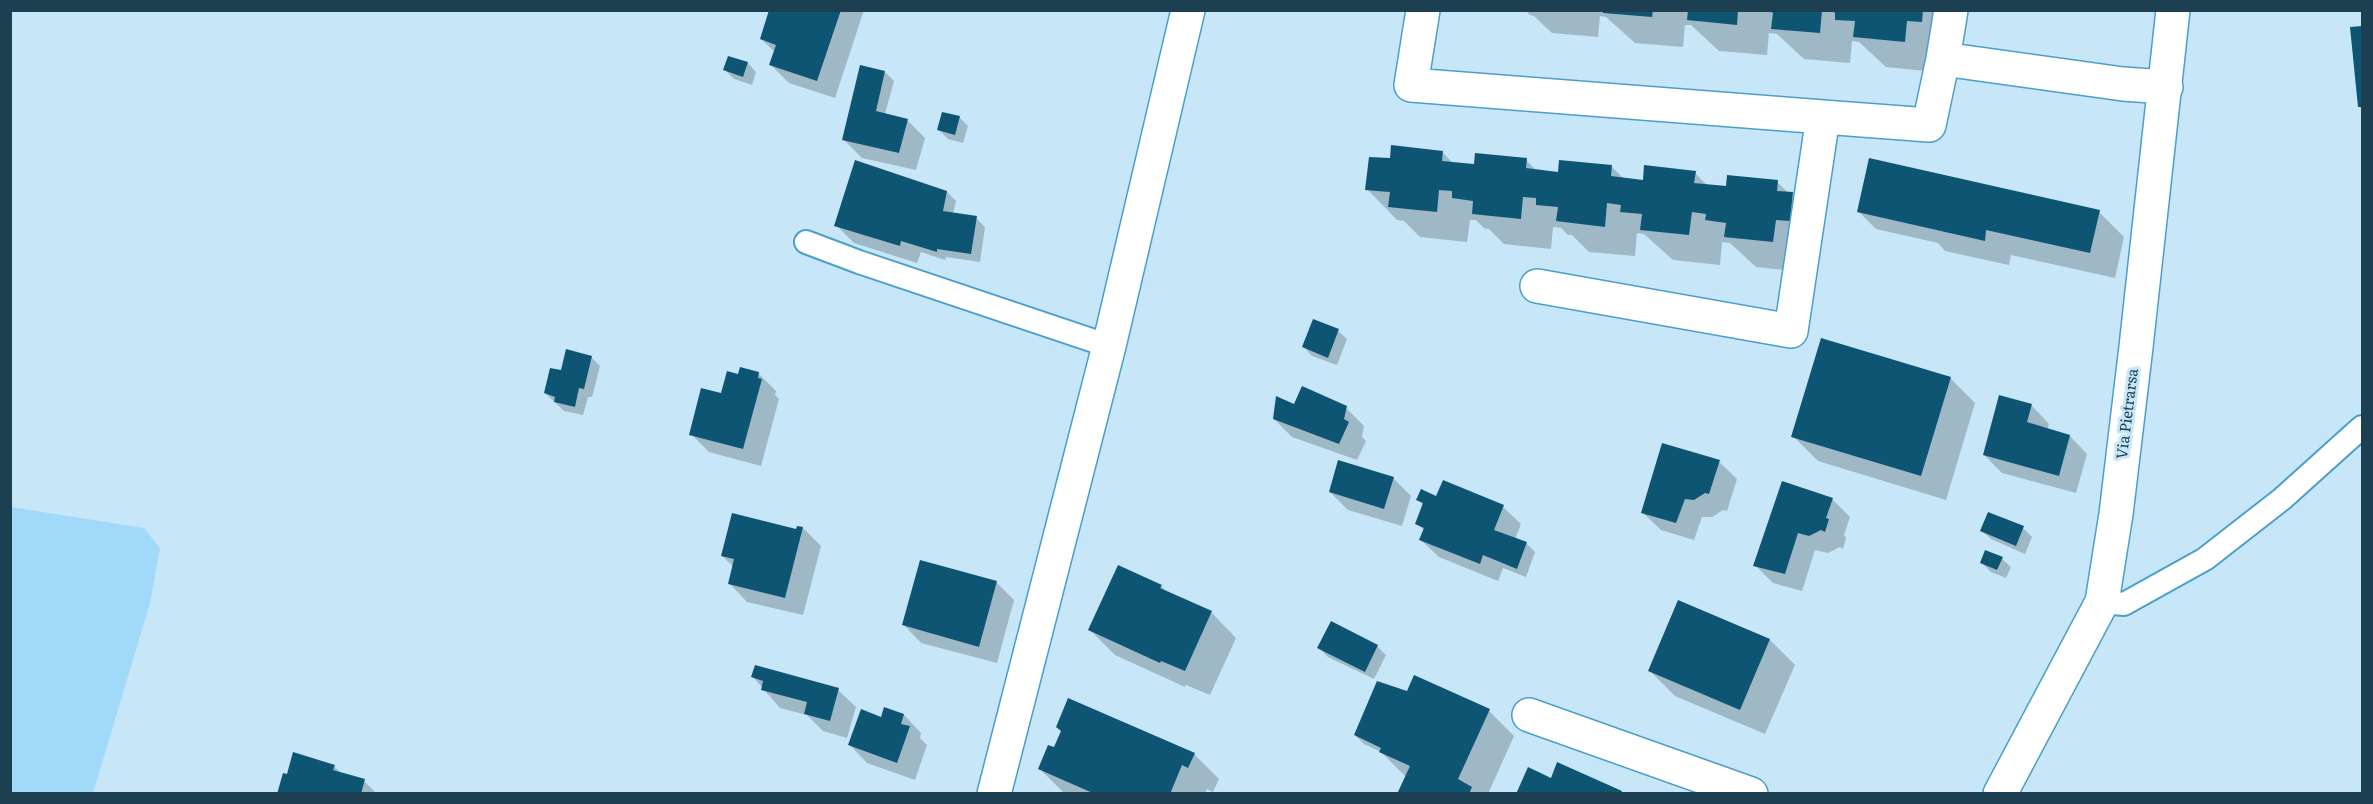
<!DOCTYPE html>
<style>
body{margin:0}
#map{position:relative;width:2373px;height:804px;overflow:hidden;background:#c7e6f8;font-family:Literata,serif}
canvas{display:block}
.frame{position:absolute;inset:0;border:12px solid #1c3f51;pointer-events:none}
</style>
<div id="map">
<canvas width="2373" height="804"></canvas>
<div class="frame"></div>
</div>
<script>
const ctx = document.querySelector('canvas').getContext('2d');
ctx.lineJoin = 'round';
function fillPath(path, color) {
  ctx.fillStyle = color;
  ctx.fill(path, 'evenodd');
}
function poly(rows) {
  const path = new Path2D();
  for (const r of rows) {
    path.moveTo(r[0], r[1]);
    for (let i = 2; i < r.length; i += 2) path.lineTo(r[i], r[i + 1]);
  }
  return path;
}
function trace(path, color, width, dash) {
  ctx.strokeStyle = color;
  ctx.lineWidth = width;
  ctx.lineCap = dash ? 'butt' : 'round';
  ctx.setLineDash(dash || []);
  ctx.stroke(path);
}
function label(font, color, halo, rows, align = 'center') {
  ctx.font = font + ' Literata,serif';
  ctx.lineWidth = 6;
  ctx.setLineDash([]);
  ctx.textBaseline = 'middle';
  ctx.strokeStyle = halo;
  ctx.fillStyle = color;
  for (const [text, x, y, turn = 0] of rows) {
    ctx.save();
    ctx.translate(x, y);
    ctx.rotate((+turn || 0) * Math.PI / 180);
    ctx.textAlign = isNaN(turn) ? turn : align;
    if (halo) ctx.strokeText(text, 0, 0);
    ctx.fillText(text, 0, 0);
    ctx.restore();
  }
}
fillPath(poly([
 [11,507,144,528,160,548,150,603,93,793,11,793]
]), '#a1d9f9');
fillPath(poly([
 [770,10,864,10,835,98,789,83,771,65,775,52,761,39],
 [1525,10,1940,10,1935,72,1886,67,1859,42,1852,41,1850,63,1804,59,1777,34,1769,33,1767,55,1719,51,1691,25,1685,25,1683,47,1635,43,1606,17,1600,16,1598,37,1552,33,1534,16,1530,15],
 [2362,28,2362,110,2359,106,2352,29],
 [729,58,748,63,756,72,752,85,734,79,725,70],
 [885,72,894,81,885,114,907,120,925,138,916,170,862,158,844,140],
 [959,117,968,126,963,143,948,139,939,130],
 [1442,152,1454,164,1476,166,1526,160,1537,171,1559,174,1611,166,1624,179,1644,181,1695,173,1708,186,1727,188,1777,182,1823,225,1820,251,1806,250,1804,272,1756,267,1730,243,1722,242,1720,265,1673,260,1644,234,1637,233,1635,256,1589,252,1572,235,1568,235,1561,228,1553,227,1551,249,1504,244,1489,229,1484,228,1476,220,1470,220,1467,242,1420,237,1404,221,1397,220,1367,189,1391,160],
 [947,192,956,201,953,214,976,218,985,227,980,262,946,257,945,260,921,252,917,263,854,243,836,225],
 [1858,211,2099,212,2124,237,2115,278,2011,255,2009,265,1945,251,1938,243,1876,229],
 [1338,331,1347,339,1337,365,1312,356,1304,347],
 [591,357,600,366,592,397,588,397,583,415,564,411,545,393],
 [758,373,776,391,775,395,779,399,761,466,709,452,691,434,739,375],
 [1950,378,1975,403,1946,500,1818,461,1793,436],
 [2000,397,2032,406,2049,424,2047,430,2070,436,2087,454,2076,493,2002,473,1984,455],
 [1295,406,1346,408,1364,426,1362,437,1366,441,1357,460,1292,437,1274,419],
 [1719,462,1737,479,1727,511,1723,510,1712,517,1702,517,1694,540,1661,530,1643,513],
 [1393,478,1411,496,1402,526,1348,510,1330,492],
 [1437,498,1503,507,1521,524,1515,539,1526,543,1535,552,1526,577,1503,568,1498,581,1439,557,1421,540,1424,531,1417,523,1424,506,1418,500],
 [1832,499,1850,517,1844,535,1846,538,1843,549,1840,547,1828,553,1815,550,1802,591,1773,583,1755,565],
 [798,528,803,528,821,546,803,615,747,602,730,584,734,567,722,556,797,531],
 [2023,528,2032,537,2025,554,1991,539,1982,531],
 [2002,559,2011,567,2006,578,1991,572,1982,563],
 [996,582,1014,600,997,663,921,643,904,625],
 [1161,586,1168,593,1211,612,1236,638,1210,695,1186,685,1185,687,1115,655,1090,630],
 [1679,602,1770,640,1795,665,1765,734,1675,696,1650,671],
 [1377,646,1386,655,1374,679,1328,657,1319,648],
 [753,677,838,690,856,707,847,738,823,731,807,715,780,708],
 [1408,693,1489,711,1514,736,1488,794,1400,794,1406,777,1381,752,1364,744,1355,735],
 [904,715,921,733,920,738,927,745,915,780,867,763,850,745,882,718],
 [1062,732,1194,754,1219,779,1213,792,1207,789,1205,794,1065,794,1039,768,1055,749],
 [334,766,342,774,364,781,377,794,278,794]
]), '#0003');
fillPath(poly([
 [769,10,841,10,817,81,769,65,776,45,760,39],
 [1603,10,1653,10,1652,17,1603,13],
 [1688,10,1738,10,1737,25,1687,20],
 [1767,10,1822,10,1820,33,1771,29,1773,13],
 [1830,10,1923,10,1922,22,1907,21,1905,42,1853,37,1855,21,1835,20,1835,13],
 [2362,26,2362,107,2358,107,2350,27],
 [728,56,748,62,743,77,723,70],
 [860,65,885,71,876,111,908,119,899,153,842,140],
 [942,112,960,116,955,135,937,130],
 [1391,145,1443,151,1442,161,1474,164,1475,153,1527,158,1526,168,1558,172,1559,160,1612,165,1611,176,1643,180,1644,165,1696,171,1694,183,1726,186,1727,175,1778,180,1777,191,1793,192,1790,221,1776,220,1773,242,1724,237,1726,223,1705,220,1706,214,1692,212,1689,235,1640,230,1642,214,1620,212,1621,205,1607,203,1605,227,1556,221,1558,207,1536,205,1536,198,1523,197,1521,219,1472,214,1473,201,1452,198,1452,191,1439,190,1437,212,1388,207,1390,192,1365,190,1369,157,1390,158],
 [1869,158,2100,210,2090,253,1986,230,1985,241,1857,212],
 [855,160,947,191,943,211,977,216,971,254,937,249,937,252,901,241,900,246,834,226],
 [1313,319,1339,329,1328,358,1302,347],
 [1821,338,1951,377,1921,476,1791,437],
 [566,349,592,356,584,389,579,388,575,407,554,402,555,397,544,393,550,368,561,370],
 [740,367,759,372,758,378,762,379,743,449,689,435,701,388,721,393,727,371,738,374],
 [1302,386,1347,406,1344,419,1349,422,1339,444,1273,419,1276,396,1294,404],
 [1999,395,2032,404,2027,422,2070,435,2059,476,1983,455],
 [1662,443,1720,460,1709,494,1705,493,1694,500,1685,499,1676,523,1641,513],
 [1338,460,1394,477,1384,509,1329,492],
 [1443,480,1504,505,1494,530,1527,542,1517,569,1483,555,1480,564,1419,540,1424,528,1415,524,1423,503,1416,500,1421,489,1436,496],
 [1782,481,1833,498,1826,518,1829,519,1825,532,1821,530,1809,536,1798,533,1785,574,1753,566],
 [1988,512,2024,526,2016,546,1980,531],
 [732,513,796,529,797,526,803,527,785,598,728,584,734,559,721,556],
 [1985,550,2003,557,1997,570,1980,563],
 [920,560,997,581,979,647,902,625],
 [1118,565,1162,585,1160,588,1212,611,1185,671,1161,661,1160,663,1088,630],
 [1678,600,1770,639,1740,710,1648,671],
 [1331,621,1378,645,1365,672,1317,648],
 [755,665,839,688,830,721,804,714,807,702,761,690,763,681,751,677],
 [1414,675,1490,709,1458,779,1472,787,1469,794,1397,794,1410,766,1379,752,1381,748,1354,735,1377,681,1407,691],
 [1068,698,1195,753,1188,768,1182,765,1170,794,1095,794,1038,769,1048,745,1054,747,1061,731,1056,727],
 [884,707,904,714,901,724,910,726,897,763,848,745,861,709,881,717],
 [293,752,335,765,333,770,365,779,361,794,277,794,283,773,287,774],
 [1557,762,1622,791,1621,794,1516,794,1528,767,1551,778]
]), '#0e5574');
const lane = poly([
 [806,242,859,262,1109,346],
 [2102,602,2124,604,2205,559,2282,499,2362,427]
]);
const street = poly([
 [1423,10,1411,85,1823,117,1791,331,1537,286],
 [1943,59,1951,10],
 [1823,117,1929,125,1943,59,2123,84,2166,87],
 [1529,715,1751,794],
 [994,794,1109,346,1188,10],
 [2000,794,2102,602,2116,514,2136,347,2173,10]
]);
trace(lane, '#4b9fca', 26);
trace(street, '#4b9fca', 36);
trace(lane, '#fff', 22);
trace(street, '#fff', 33);
label('15px', '#1c3f51', '#c7e6f8', [
 ["Via Pietrarsa",2128,414,-83]
]);
</script>
